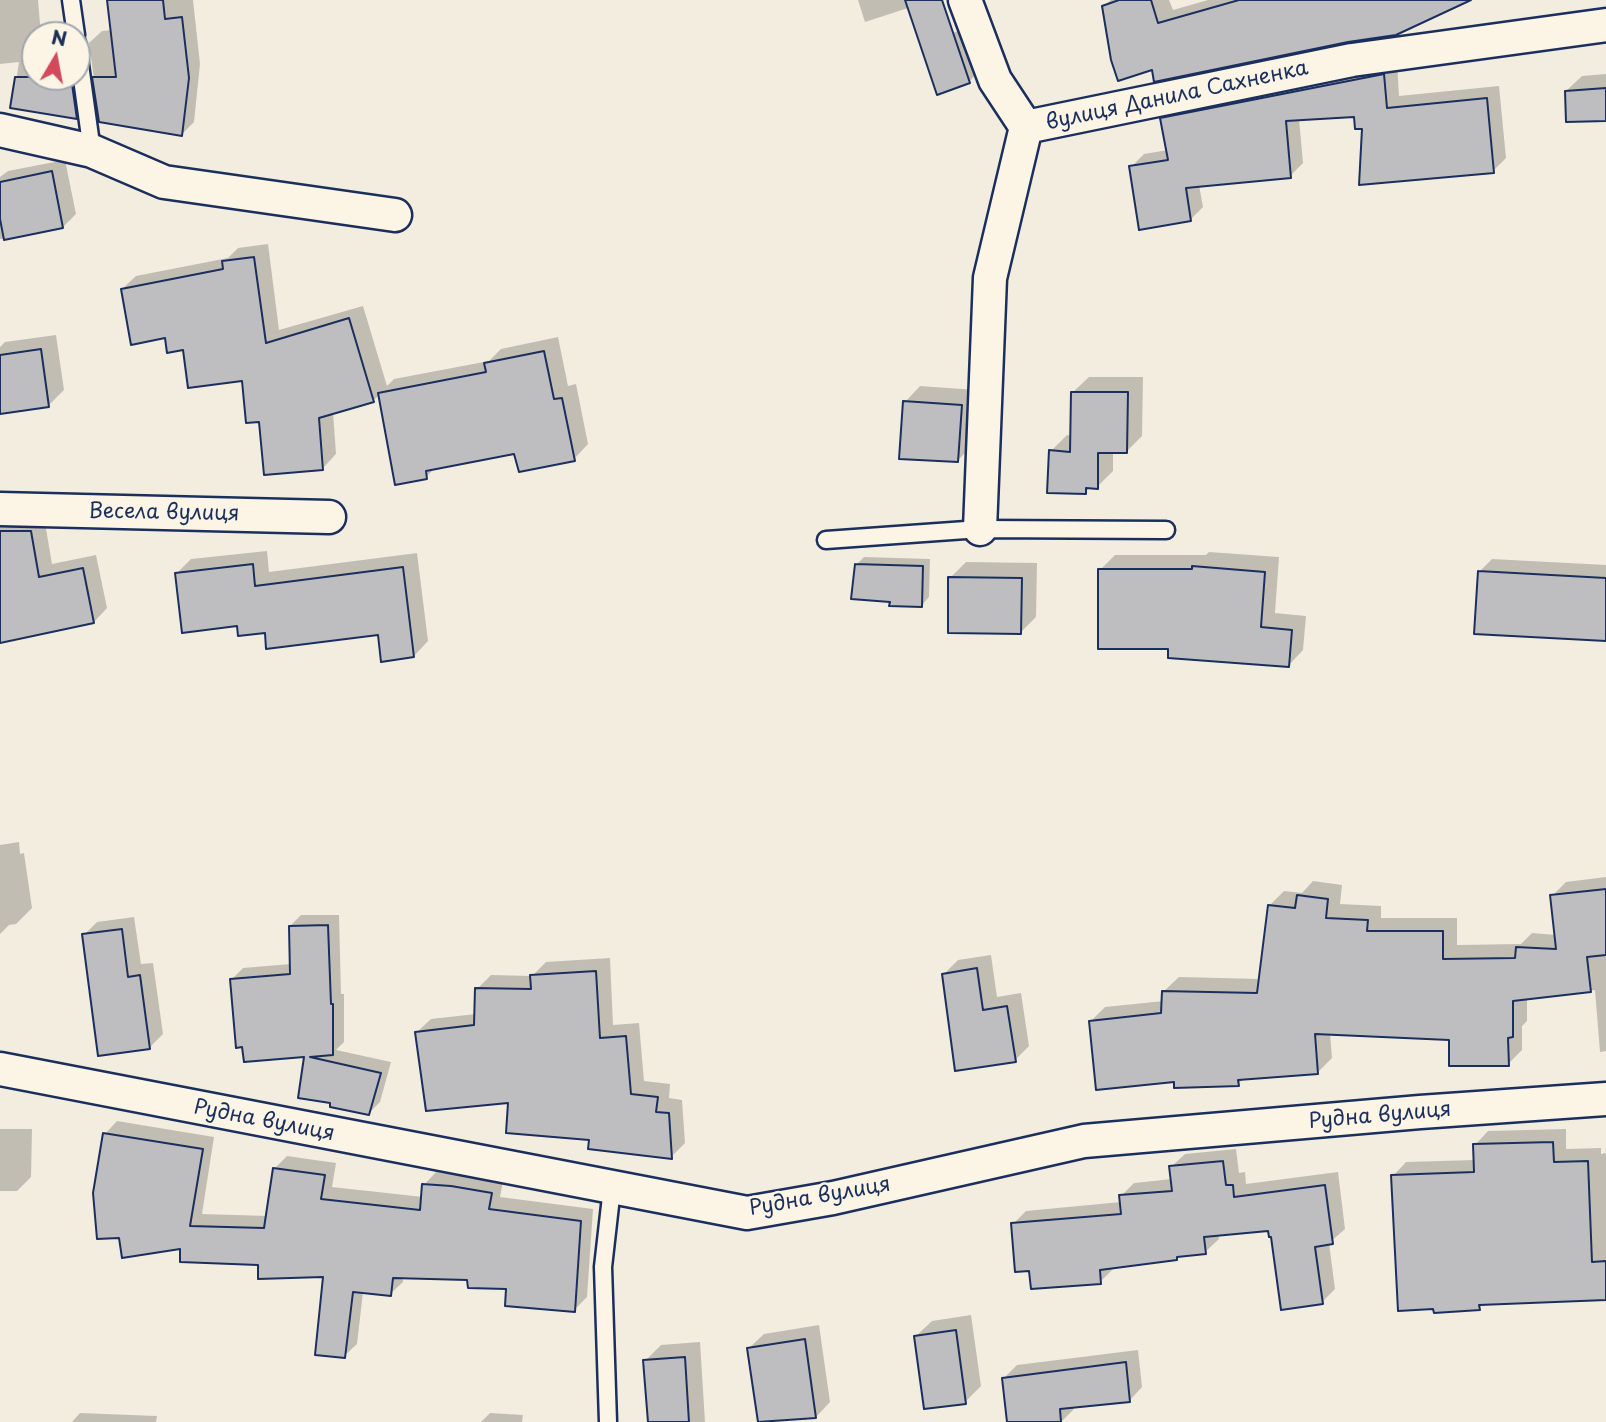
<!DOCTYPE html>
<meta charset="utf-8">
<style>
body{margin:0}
#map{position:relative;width:1606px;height:1422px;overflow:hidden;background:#f3ede0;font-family:"Playpen Sans",sans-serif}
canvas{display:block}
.north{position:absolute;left:21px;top:21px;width:70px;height:70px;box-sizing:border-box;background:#fcf5e5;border:2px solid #a2a6af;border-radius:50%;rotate:10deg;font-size:19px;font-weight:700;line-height:28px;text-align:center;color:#1b2f5e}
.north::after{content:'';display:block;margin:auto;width:24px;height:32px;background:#d1495b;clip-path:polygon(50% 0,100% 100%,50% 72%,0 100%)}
</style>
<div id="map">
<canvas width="1606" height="1422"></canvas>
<div class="north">N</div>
</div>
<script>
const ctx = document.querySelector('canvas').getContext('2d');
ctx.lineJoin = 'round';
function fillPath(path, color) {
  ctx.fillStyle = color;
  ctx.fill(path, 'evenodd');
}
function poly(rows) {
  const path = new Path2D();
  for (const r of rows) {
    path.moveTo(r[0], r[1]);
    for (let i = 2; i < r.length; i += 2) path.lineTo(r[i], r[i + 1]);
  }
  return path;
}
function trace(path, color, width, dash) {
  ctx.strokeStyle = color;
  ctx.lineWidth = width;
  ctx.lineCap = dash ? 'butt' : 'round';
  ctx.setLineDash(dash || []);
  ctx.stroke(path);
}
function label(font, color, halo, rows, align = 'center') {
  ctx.font = font + ' "Playpen Sans",sans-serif';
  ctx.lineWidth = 5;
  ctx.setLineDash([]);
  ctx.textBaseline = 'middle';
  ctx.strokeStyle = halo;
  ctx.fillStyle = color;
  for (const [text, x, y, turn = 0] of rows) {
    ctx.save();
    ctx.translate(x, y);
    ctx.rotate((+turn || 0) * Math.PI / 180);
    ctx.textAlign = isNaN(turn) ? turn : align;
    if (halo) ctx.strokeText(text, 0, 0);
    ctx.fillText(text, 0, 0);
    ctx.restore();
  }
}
fillPath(poly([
 [0,0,38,0,41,35,35,35,35,77,77,77,87,106,76,117,13,102,19,62,0,64],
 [110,0,193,0,200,64,194,122,182,134,100,121,89,43,102,31,113,30],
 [858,0,915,0,908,8,865,22],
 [1111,0,1169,0,1173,10,1208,0,1467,0,1153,68,1104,6],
 [961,30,976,74,969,82,930,41],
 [1397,62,1399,96,1499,86,1506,158,1493,171,1364,127,1356,115,1299,119,1303,163,1290,176,1199,185,1203,207,1190,220,1131,167,1144,154,1168,150,1162,119,1175,106],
 [1606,74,1606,119,1566,91,1582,76],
 [65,160,76,214,63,227,0,239,0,177,8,171],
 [268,244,279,330,363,306,387,386,394,379,489,361,501,349,558,337,568,386,576,384,588,444,574,459,516,452,436,467,426,477,380,394,373,401,333,412,336,454,323,468,261,420,244,379,184,348,166,336,122,289,136,276,228,258,238,248],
 [56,335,64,390,48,406,0,413,0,347,5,342],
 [1089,377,1143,377,1142,436,1126,452,1113,451,1113,471,1097,487,1091,487,1085,492,1051,451,1067,435,1072,436,1073,392],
 [920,386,977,390,973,445,958,460,905,402],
 [44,517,52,564,96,555,107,608,94,622,0,641,0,520],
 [267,551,269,572,417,553,428,641,414,656,379,633,266,631,239,624,176,574,191,559],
 [1209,552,1279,557,1275,613,1306,616,1303,650,1289,665,1100,570,1115,555,1206,555],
 [864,557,930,559,929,597,922,605,891,600,856,565],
 [1492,559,1606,565,1606,640,1479,572],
 [966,562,1037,563,1036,617,1021,632,950,578],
 [19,842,20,854,24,853,32,908,16,924,9,925,0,934,0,845],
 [1606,877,1606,1051,1600,1052,1595,990,1527,998,1527,1021,1522,1026,1522,1050,1508,1064,1450,1038,1330,1033,1332,1058,1317,1073,1244,1078,1238,1084,1176,1080,1091,1021,1105,1007,1164,1001,1164,991,1179,977,1260,979,1269,906,1284,891,1302,893,1313,881,1342,885,1340,904,1381,906,1381,918,1457,918,1457,945,1521,944,1532,933,1556,935,1552,896,1566,882],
 [301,915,339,915,341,994,344,994,344,1042,336,1050,391,1062,380,1102,369,1113,306,1055,232,979,243,968,291,964,290,926],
 [134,917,141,964,153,963,163,1034,150,1047,84,935,97,922],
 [991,955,997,997,1021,993,1029,1046,1015,1060,943,975,958,960],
 [610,958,613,1025,639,1023,644,1081,670,1084,669,1098,682,1100,685,1143,671,1157,591,1139,510,1101,417,1032,431,1019,476,1014,477,989,491,975,532,976,546,962],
 [117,1121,214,1137,202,1214,268,1216,274,1169,287,1156,336,1163,332,1187,423,1197,424,1185,436,1172,464,1175,503,1181,500,1197,593,1209,587,1297,574,1310,508,1288,469,1279,403,1277,403,1282,390,1294,363,1292,357,1344,344,1356,325,1276,182,1247,105,1134],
 [0,1129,32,1129,31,1177,17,1191,0,1191],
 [1566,1129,1566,1149,1601,1148,1601,1154,1606,1153,1606,1298,1485,1303,1479,1308,1393,1176,1406,1162,1475,1160,1475,1145,1488,1131],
 [1236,1149,1239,1173,1245,1172,1246,1184,1338,1172,1345,1229,1329,1243,1335,1289,1322,1302,1270,1229,1218,1234,1219,1239,1205,1252,1181,1255,1177,1259,1113,1266,1113,1269,1100,1282,1030,1269,1013,1224,1026,1211,1121,1202,1121,1196,1134,1183,1172,1179,1171,1167,1185,1154],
 [971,1315,981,1386,965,1402,916,1336,932,1321],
 [819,1325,830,1402,816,1417,760,1422,749,1348,764,1334],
 [700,1342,705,1422,649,1422,645,1361,661,1345],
 [1138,1350,1142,1387,1130,1400,1073,1406,1074,1409,1061,1422,1009,1422,1004,1378,1017,1365],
 [80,1413,157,1416,156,1422,72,1422],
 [490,1413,523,1415,522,1422,481,1422]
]), '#0003');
const building = poly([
 [107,0,163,0,165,19,182,17,189,78,182,136,99,122,92,77,116,77,107,0],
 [905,0,942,0,970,83,937,95,905,0],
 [1119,0,1151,0,1158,23,1239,0,1471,0,1396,35,1348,42,1154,82,1152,70,1118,81,1111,60,1102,6,1119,0],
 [1384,74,1387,108,1487,98,1494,173,1359,185,1362,129,1355,129,1354,117,1286,121,1291,178,1186,188,1191,221,1139,230,1129,166,1168,160,1160,118,1384,74],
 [15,77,71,77,77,119,10,108,15,77],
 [1606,88,1606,121,1566,122,1565,91,1606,88],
 [52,171,63,228,4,240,0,219,0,182,52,171],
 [254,257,266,343,349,318,374,402,319,418,323,470,264,475,259,422,246,423,242,381,188,388,183,350,167,353,165,338,131,345,121,289,223,269,222,261,254,257],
 [41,349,49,407,0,414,0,355,41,349],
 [544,351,554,399,562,398,575,461,519,472,514,454,426,471,427,479,395,485,378,393,486,372,484,363,544,351],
 [1071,392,1128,392,1127,453,1098,453,1098,489,1086,488,1086,494,1047,493,1049,450,1070,452,1071,392],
 [903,401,962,405,958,462,899,459,903,401],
 [0,531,31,531,39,577,83,568,94,623,0,643,0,531],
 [253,564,255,586,403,567,414,657,381,662,378,635,266,649,265,633,238,636,237,626,182,633,175,573,253,564],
 [855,564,923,566,922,607,889,606,890,602,851,599,855,564],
 [1192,566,1265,572,1261,627,1292,630,1289,667,1168,658,1168,649,1098,649,1098,569,1192,569,1192,566],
 [1478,571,1606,578,1606,641,1474,634,1478,571],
 [948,577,1022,578,1021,634,948,633,948,577],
 [1606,889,1606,955,1587,957,1591,992,1513,1001,1513,1037,1508,1038,1509,1066,1449,1066,1449,1040,1315,1034,1318,1074,1238,1080,1239,1086,1174,1088,1174,1082,1096,1090,1089,1021,1161,1013,1162,991,1257,993,1268,905,1295,908,1297,895,1328,899,1326,918,1368,920,1367,931,1443,931,1443,959,1515,958,1516,947,1556,949,1550,895,1606,889],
 [328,925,331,1004,333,1004,333,1055,310,1057,381,1073,369,1115,330,1107,330,1103,298,1098,304,1057,244,1062,242,1047,236,1048,230,979,290,974,289,926,328,925],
 [122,929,128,977,140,975,150,1049,98,1056,82,934,122,929],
 [977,968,983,1010,1007,1006,1016,1062,955,1071,942,974,977,968],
 [596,971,600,1038,626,1036,631,1094,658,1097,656,1112,669,1113,672,1159,588,1149,589,1140,506,1133,508,1103,426,1111,415,1032,474,1025,475,988,531,989,530,975,596,971],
 [103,1133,203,1149,190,1226,264,1228,273,1168,325,1175,321,1199,420,1210,422,1184,451,1186,492,1193,489,1209,581,1221,575,1312,505,1306,506,1289,468,1288,467,1280,393,1278,391,1296,353,1292,345,1358,315,1355,323,1277,258,1279,258,1265,180,1262,180,1249,122,1258,119,1238,97,1239,93,1193,103,1133],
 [1553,1142,1554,1162,1588,1161,1592,1262,1606,1261,1606,1300,1479,1305,1480,1310,1434,1313,1433,1309,1398,1311,1391,1175,1474,1172,1473,1144,1553,1142],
 [1223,1161,1226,1185,1233,1185,1234,1197,1325,1185,1333,1244,1315,1247,1323,1304,1281,1310,1271,1237,1269,1237,1268,1231,1204,1237,1206,1254,1177,1257,1177,1260,1100,1270,1101,1284,1031,1289,1029,1271,1015,1272,1011,1223,1121,1214,1119,1195,1172,1191,1169,1166,1223,1161],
 [956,1330,966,1404,924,1409,914,1336,956,1330],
 [805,1339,816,1418,758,1422,747,1348,805,1339],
 [685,1357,689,1422,648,1422,643,1360,685,1357],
 [1126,1362,1130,1402,1060,1409,1061,1422,1007,1422,1002,1378,1126,1362]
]);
fillPath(building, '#bebec0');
trace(building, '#1b2f5e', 2);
const service = poly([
 [71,0,76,35],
 [77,43,92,151],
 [826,540,980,529,1166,530],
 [608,1422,603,1267,612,1188]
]);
const minor = poly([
 [965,0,995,80,1026,127],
 [0,130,92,151,164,182,395,215],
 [0,509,329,517],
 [980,529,990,278,1026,127,1352,60,1606,25],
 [0,1069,747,1213,833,1198,1084,1141,1420,1112,1606,1099]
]);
trace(service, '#1b2f5e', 21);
trace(minor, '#1b2f5e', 37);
trace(service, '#fcf5e5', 16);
trace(minor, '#fcf5e5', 32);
label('21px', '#1b2f5e', '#fcf5e5', [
 ["вулиця Данила Сахненка",1177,96,-12],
 ["Весела вулиця",164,513,1],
 ["Рудна вулиця",1380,1116,-5],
 ["Рудна вулиця",264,1121,11],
 ["Рудна вулиця",820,1197,-10]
]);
</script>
